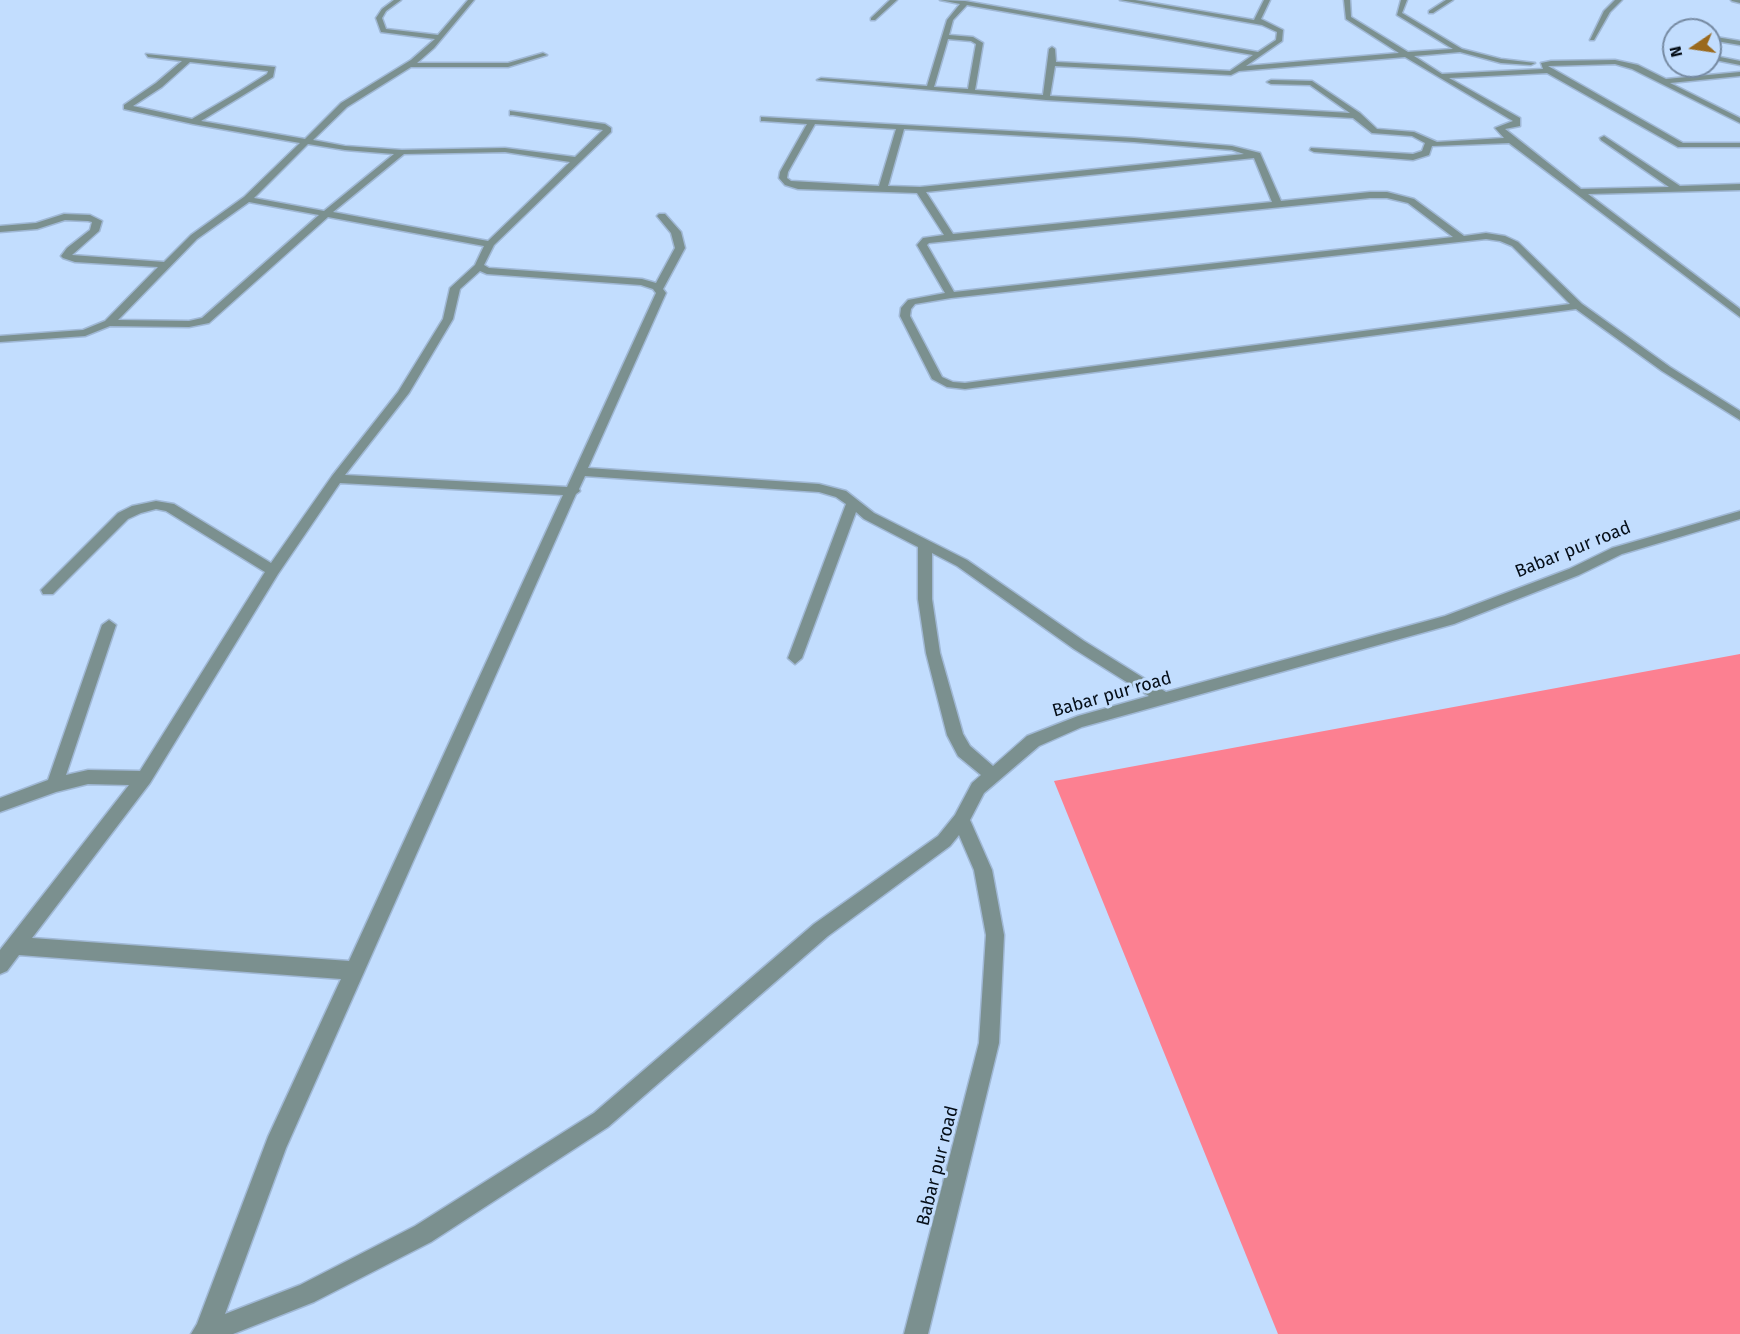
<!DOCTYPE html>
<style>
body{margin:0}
#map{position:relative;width:1740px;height:1334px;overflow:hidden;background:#c2ddfe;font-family:"Fira Sans",sans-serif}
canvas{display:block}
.north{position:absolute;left:1662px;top:18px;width:60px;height:60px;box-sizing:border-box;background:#c2ddfe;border:2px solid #768aa2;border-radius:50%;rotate:257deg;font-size:16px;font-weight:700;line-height:24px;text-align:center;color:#050e18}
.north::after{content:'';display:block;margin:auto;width:21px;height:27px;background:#9a691d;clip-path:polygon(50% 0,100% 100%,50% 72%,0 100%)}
</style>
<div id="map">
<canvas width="1740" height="1334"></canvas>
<div class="north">N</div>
</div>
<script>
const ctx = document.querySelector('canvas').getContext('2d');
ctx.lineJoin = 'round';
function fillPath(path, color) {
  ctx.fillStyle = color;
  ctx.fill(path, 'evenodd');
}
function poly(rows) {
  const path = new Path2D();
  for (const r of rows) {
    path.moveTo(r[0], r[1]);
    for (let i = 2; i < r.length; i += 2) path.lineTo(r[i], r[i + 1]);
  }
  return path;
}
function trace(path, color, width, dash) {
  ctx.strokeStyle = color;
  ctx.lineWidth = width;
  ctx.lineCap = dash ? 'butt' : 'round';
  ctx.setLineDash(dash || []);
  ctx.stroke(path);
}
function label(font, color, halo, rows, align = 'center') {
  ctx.font = font + ' "Fira Sans",sans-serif';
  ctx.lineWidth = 6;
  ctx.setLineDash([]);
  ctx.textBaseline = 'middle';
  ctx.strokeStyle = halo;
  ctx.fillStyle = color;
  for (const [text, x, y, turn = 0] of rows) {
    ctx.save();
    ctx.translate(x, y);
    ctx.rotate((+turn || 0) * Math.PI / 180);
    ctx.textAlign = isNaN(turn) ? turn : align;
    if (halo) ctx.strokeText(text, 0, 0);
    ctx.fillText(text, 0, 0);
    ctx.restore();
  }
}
fillPath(poly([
 [1740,654,1740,1334,1278,1334,1054,781]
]), '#fc8091');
const minor = poly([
 [394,0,401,0,386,11,382,18,386,29,438,35,468,0,474,0,434,48,417,63,508,63,543,53,547,55,508,67,411,67,347,107,313,140,345,146,402,150,505,148,575,157,603,130,513,115,510,115,510,111,605,124,611,128,611,132,494,245,484,265,489,268,642,279,656,283,675,248,671,233,657,216,659,214,665,214,681,232,685,248,663,289,666,293,588,468,819,484,846,491,874,513,967,560,1084,641,1166,692,1445,616,1569,569,1612,548,1740,511,1740,519,1622,554,1579,575,1454,624,1082,727,1039,746,984,793,970,820,992,870,1004,935,999,1043,928,1334,904,1334,979,1043,986,935,974,870,959,835,950,846,828,936,608,1127,431,1242,314,1302,233,1334,191,1334,197,1324,268,1137,341,979,19,955,7,971,0,974,0,950,129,785,88,784,56,792,0,812,0,798,48,780,102,625,109,620,116,625,66,775,88,770,140,771,265,572,166,511,156,509,141,513,128,519,53,594,43,594,41,590,118,513,132,506,156,501,174,504,271,563,332,476,398,392,443,319,450,288,475,265,484,246,328,217,209,323,189,327,110,326,85,336,0,342,0,336,83,330,105,321,158,267,75,262,63,258,61,256,67,248,90,230,92,222,88,221,65,220,37,229,0,232,0,226,36,223,64,214,90,215,102,221,99,231,72,255,164,262,191,235,244,197,300,143,193,124,124,109,124,105,156,83,182,61,148,57,146,54,275,67,273,77,201,121,305,139,341,103,411,60,435,39,381,32,376,18,382,9,394,0],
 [190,62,268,71,267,74,240,91,192,119,133,106,162,87,190,62],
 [308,144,345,150,394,154,324,211,254,198,308,144],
 [505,152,570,162,488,241,333,212,404,154,505,152],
 [249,202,319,215,202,318,189,321,118,320,197,239,249,202],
 [480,271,487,274,641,285,653,289,656,293,567,487,345,475,409,393,453,319,460,289,480,271],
 [585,476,819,492,836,497,846,504,788,658,795,664,802,658,856,512,864,519,918,547,918,599,926,653,947,735,958,756,981,775,972,783,955,815,938,836,814,924,594,1113,415,1226,300,1285,225,1314,286,1148,576,494,580,491,579,489,585,476],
 [340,483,563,495,349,961,32,938,150,783,278,574,340,483],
 [932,553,957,566,1074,649,1149,696,1078,716,1027,736,993,766,970,746,963,734,940,653,932,599,932,553],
 [890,0,897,0,875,20,871,20,871,18,890,0],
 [940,0,965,1,1258,52,1276,40,1277,32,1262,25,1120,0,1135,0,1254,20,1264,0,1270,0,1261,19,1283,30,1282,41,1246,66,1399,53,1346,19,1344,0,1350,0,1351,17,1408,52,1453,49,1397,15,1401,0,1407,0,1402,13,1462,49,1501,59,1535,63,1531,65,1501,63,1460,52,1414,56,1442,74,1543,69,1541,63,1551,61,1615,60,1638,65,1666,79,1740,72,1740,76,1670,83,1740,118,1740,123,1632,69,1615,64,1548,66,1683,143,1740,143,1740,147,1678,147,1547,73,1449,78,1520,118,1520,126,1505,129,1581,189,1669,187,1601,140,1600,138,1604,136,1680,186,1740,184,1740,190,1588,194,1740,309,1740,317,1509,143,1432,146,1429,155,1413,160,1314,152,1310,150,1311,148,1413,154,1422,151,1425,143,1412,136,1372,133,1353,118,1046,100,817,80,821,78,927,86,947,20,960,4,940,0],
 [967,5,1253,55,1230,71,1056,62,1055,49,1052,47,1049,49,1043,95,975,90,983,43,973,37,949,35,953,20,967,5],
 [948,39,971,41,976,44,968,89,934,87,948,39],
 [1405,57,1513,121,1495,128,1504,138,1437,142,1414,132,1377,129,1360,113,1312,81,1271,80,1267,82,1271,84,1310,85,1350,113,1050,96,1055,66,1231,75,1239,71,1405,57],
 [1446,0,1453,0,1433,13,1429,13,1429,11,1446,0],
 [1615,0,1622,0,1610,12,1594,40,1590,40,1604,11,1615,0],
 [1731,0,1740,0,1740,3,1732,1,1731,0],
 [1710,36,1740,41,1740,45,1710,40,1710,36],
 [1710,55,1740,61,1740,65,1710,59,1710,55],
 [761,117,1134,138,1232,146,1260,153,1281,201,1370,192,1387,192,1414,199,1464,236,1486,233,1505,236,1518,242,1582,304,1670,367,1740,411,1740,420,1662,371,1576,309,965,389,947,387,932,379,900,316,901,308,908,300,945,293,917,245,923,238,944,235,917,193,798,189,785,185,779,178,780,172,807,124,764,121,761,121,761,117],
 [815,124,896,129,879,186,791,181,787,178,788,172,815,124],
 [904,129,1134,142,1232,150,1244,154,920,187,888,186,904,129],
 [1254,158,1272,202,953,234,926,192,1254,158],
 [1370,198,1387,198,1408,203,1453,237,954,292,927,245,929,243,1370,198],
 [1486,239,1500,241,1512,246,1570,304,965,383,953,382,942,377,910,316,911,309,915,304,951,298,1486,239]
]);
trace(minor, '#a0b8d5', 3);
fillPath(minor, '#7b908f');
label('18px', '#050e18', '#c2ddfe', [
 ["Babar pur road",1573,550,-22],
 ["Babar pur road",1112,695,-16],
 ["Babar pur road",938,1166,-76]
]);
</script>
